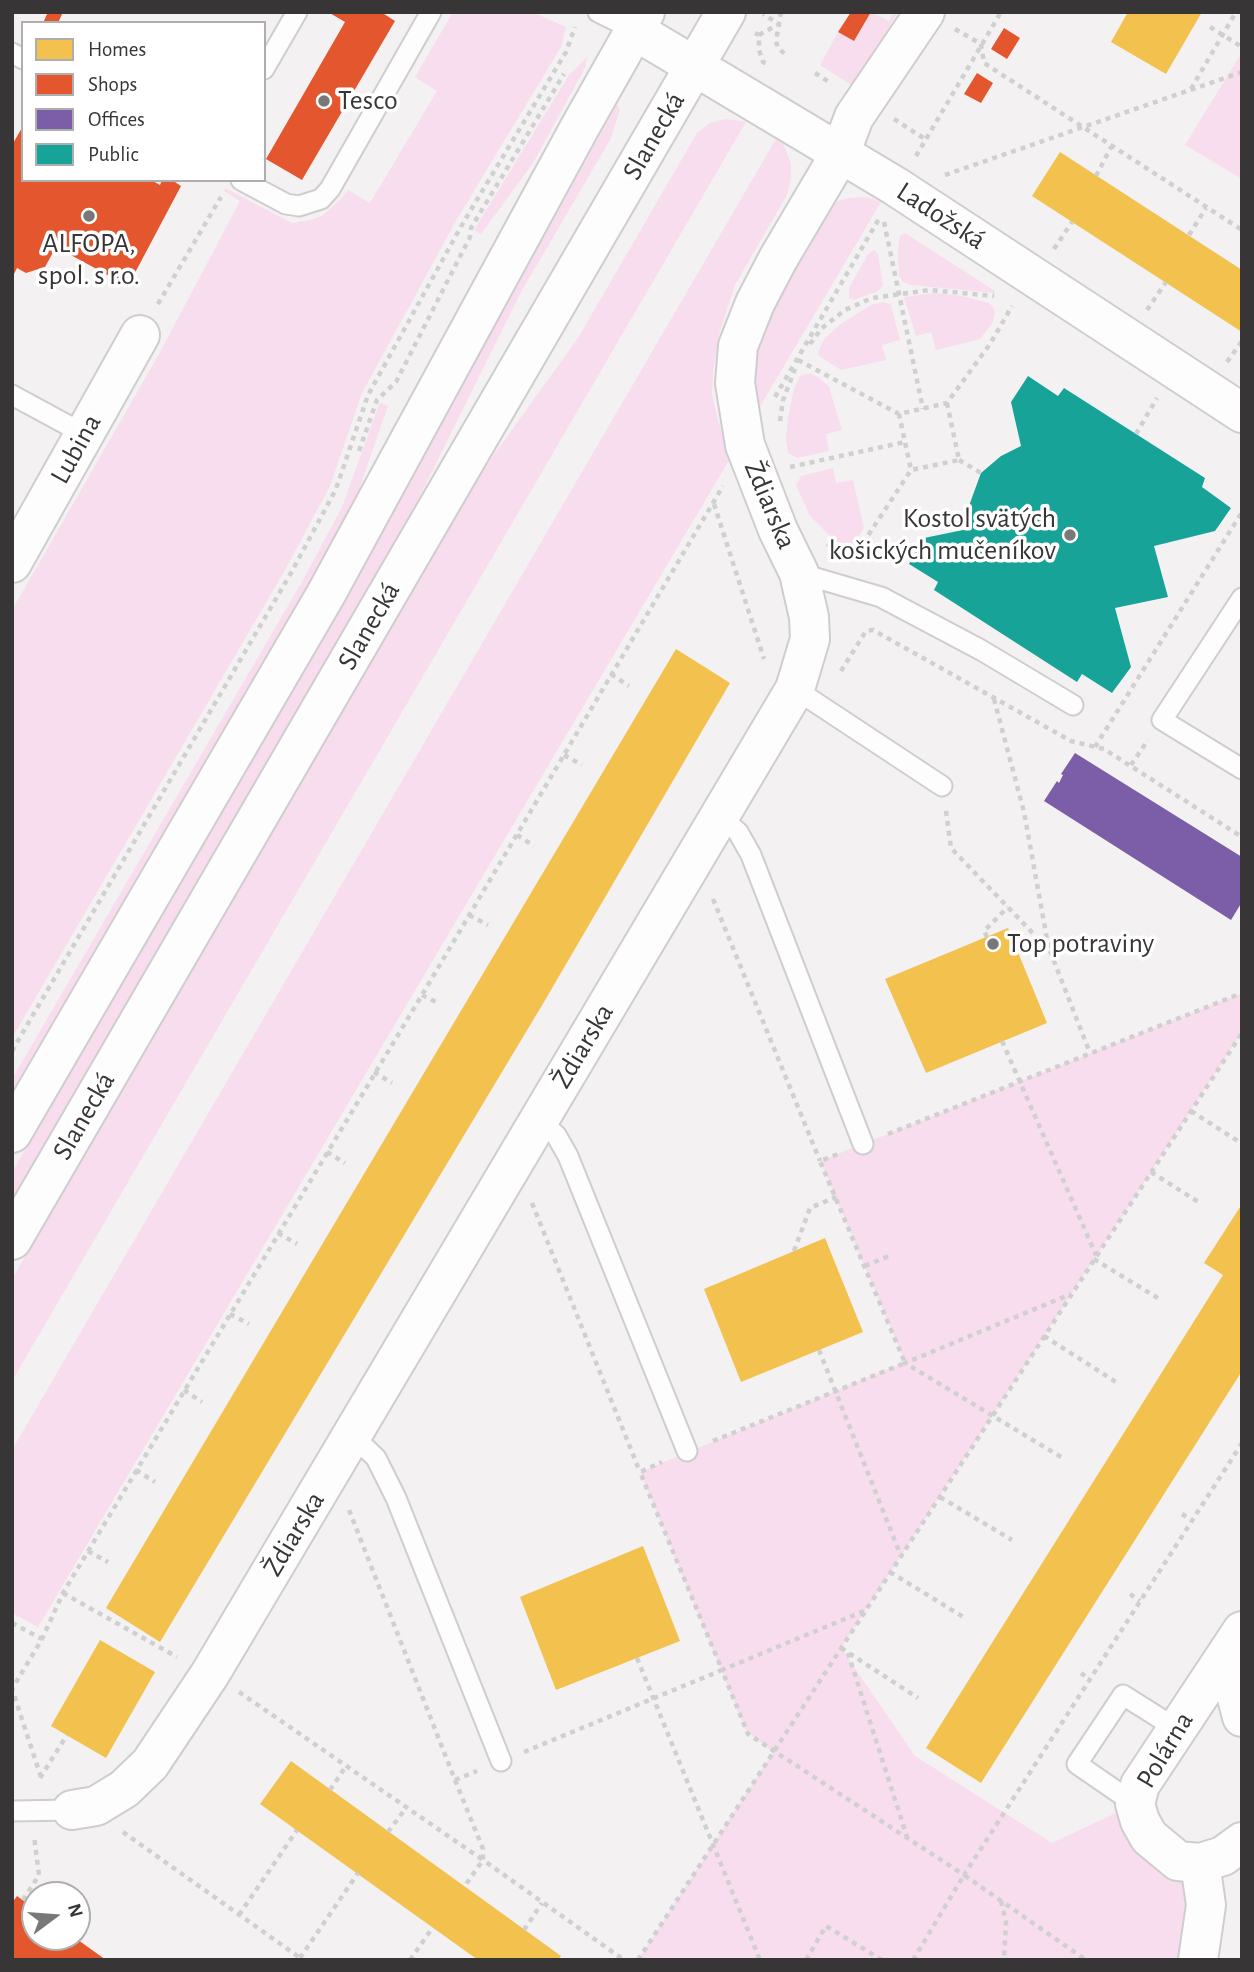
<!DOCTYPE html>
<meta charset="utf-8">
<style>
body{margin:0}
#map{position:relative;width:1254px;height:1972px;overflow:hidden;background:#f3f1f2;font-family:"Alegreya Sans",sans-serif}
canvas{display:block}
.frame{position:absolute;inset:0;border:14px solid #373536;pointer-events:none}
.legend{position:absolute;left:21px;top:21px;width:245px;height:161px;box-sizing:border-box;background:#fff;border:2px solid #afaeaf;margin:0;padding:9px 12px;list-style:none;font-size:21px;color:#373536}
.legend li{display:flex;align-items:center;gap:14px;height:35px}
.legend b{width:35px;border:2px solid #afaeaf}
.north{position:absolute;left:21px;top:1881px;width:70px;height:70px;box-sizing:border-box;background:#fff;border:2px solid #afaeaf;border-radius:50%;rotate:74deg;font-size:19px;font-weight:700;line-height:28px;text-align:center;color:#373536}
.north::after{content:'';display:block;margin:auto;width:24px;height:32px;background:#797778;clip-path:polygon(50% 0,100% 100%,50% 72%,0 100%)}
</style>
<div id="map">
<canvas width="1254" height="1972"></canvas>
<div class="frame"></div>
<ul class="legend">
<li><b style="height:19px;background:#f2c14e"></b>Homes</li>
<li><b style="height:19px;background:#e4572e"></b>Shops</li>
<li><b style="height:19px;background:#7b5ea7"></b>Offices</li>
<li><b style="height:19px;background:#17a398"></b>Public</li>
</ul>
<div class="north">N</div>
</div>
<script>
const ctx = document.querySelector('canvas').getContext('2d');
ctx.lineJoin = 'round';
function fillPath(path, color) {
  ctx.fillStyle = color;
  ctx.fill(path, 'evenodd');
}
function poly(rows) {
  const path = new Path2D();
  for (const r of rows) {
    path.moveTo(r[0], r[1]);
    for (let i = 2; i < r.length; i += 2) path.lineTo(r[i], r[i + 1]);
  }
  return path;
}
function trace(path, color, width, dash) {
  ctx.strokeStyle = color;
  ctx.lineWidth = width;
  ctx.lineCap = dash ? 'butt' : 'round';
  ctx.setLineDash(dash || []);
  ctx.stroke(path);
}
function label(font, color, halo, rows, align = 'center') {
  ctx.font = font + ' "Alegreya Sans",sans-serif';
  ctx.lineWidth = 7;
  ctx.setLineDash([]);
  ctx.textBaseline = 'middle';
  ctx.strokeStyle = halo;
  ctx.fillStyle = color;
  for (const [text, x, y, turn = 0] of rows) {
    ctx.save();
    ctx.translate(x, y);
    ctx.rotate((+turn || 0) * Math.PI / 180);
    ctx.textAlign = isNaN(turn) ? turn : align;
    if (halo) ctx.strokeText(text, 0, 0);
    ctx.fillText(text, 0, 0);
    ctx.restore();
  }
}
fillPath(poly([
 [453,12,532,12,566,27,561,47,457,219,362,393,330,486,285,570,12,1038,12,610,158,356,240,201,224,191,225,188,292,223,311,220,323,215,341,199,348,190,370,203,437,91,415,77],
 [871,12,889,21,894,12,898,12,870,59,851,85,820,65,838,32,854,41],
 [1242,52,1242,179,1185,145],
 [587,57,585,68,533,163,481,234,474,230,569,75],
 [617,104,620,110,610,140,521,292,408,520,12,1201,12,1172,342,604],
 [725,119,746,122,12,1381,12,1279,478,477,578,338,697,133,710,123],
 [776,139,783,144,791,163,791,178,787,195,735,285,719,334,713,371,712,394,718,420,731,457,38,1627,12,1613,12,1450],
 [867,197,881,202,755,415,749,388,761,324,827,209,839,201,850,198],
 [905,233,995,291,995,293,911,285,903,282,899,276,898,250,900,236],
 [874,250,878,254,883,286,878,291,854,300,849,298,849,288,868,254],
 [934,293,962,296,989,303,993,307,995,313,993,322,980,339,936,350,931,332,916,336,904,297],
 [884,302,891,305,900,340,882,345,886,360,841,370,819,356,818,352,824,339,842,323,871,305],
 [810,373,819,378,829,387,842,430,826,434,829,451,797,458,788,453,786,440,788,418,794,388,800,376],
 [380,402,388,406,356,498,349,510,309,584,12,1094,12,1079,303,580,342,507],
 [833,468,836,483,853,480,864,528,855,542,849,546,843,547,834,540,810,516,796,485,801,476],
 [1242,993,1242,1032,841,1648,915,1756,1052,1843,1135,1804,1200,1863,1198,1960,638,1960,773,1752,746,1731,640,1472,905,1362,820,1161]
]), '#f8ddee');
fillPath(poly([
 [1128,12,1202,12,1166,74,1111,42],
 [1060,152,1242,270,1242,332,1032,196],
 [676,649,730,683,544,1002,160,1642,106,1608],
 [1008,928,1047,1023,926,1073,885,979],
 [1242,1204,1242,1371,981,1783,926,1748,1223,1275,1204,1263],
 [825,1238,863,1332,741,1382,704,1289],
 [643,1546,680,1641,556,1690,520,1597],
 [100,1640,155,1672,106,1758,51,1726],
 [291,1761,561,1956,558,1960,478,1960,260,1804]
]), '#f2c14e');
fillPath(poly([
 [48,12,63,12,58,23,43,23],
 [328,12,381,12,395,21,302,180,266,159,345,22],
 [851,12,871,12,854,41,838,32],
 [1004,28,1020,38,1007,59,991,49],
 [977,73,993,83,981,103,964,94],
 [23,126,23,180,151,180,160,185,162,180,172,180,181,186,128,286,56,247,45,267,26,273,17,268,12,278,12,145],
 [17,1896,35,1909,35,1937,74,1937,106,1960,12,1960,12,1903]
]), '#e4572e');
fillPath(poly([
 [1075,753,1242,857,1242,902,1231,920,1044,801,1057,781,1059,783,1063,775,1061,774]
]), '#7b5ea7');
fillPath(poly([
 [1028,376,1058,396,1064,388,1205,478,1202,487,1231,508,1215,531,1154,546,1168,597,1115,608,1131,667,1112,693,1082,674,1077,682,934,590,938,582,909,564,924,538,968,529,970,503,981,473,1001,456,1021,446,1011,402]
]), '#17a398');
const service = poly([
 [598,12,634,30],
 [12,53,23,59],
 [264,69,297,12],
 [241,180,286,204,299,206,321,199,330,189,431,12],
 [12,395,84,434],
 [799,573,881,597,981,650,1073,705],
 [1242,598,1162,720,1242,769],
 [795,689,942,786],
 [720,816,738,832,751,855,863,1144],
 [539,1120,556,1135,568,1156,687,1451],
 [351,1434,376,1458,396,1498,501,1761],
 [1135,1804,1077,1764,1123,1695,1177,1729],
 [12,1811,72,1810]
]);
const minor = poly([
 [634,30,895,186,1242,413],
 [12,563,140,335],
 [1242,1631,1140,1785,1135,1804,1140,1821,1149,1837,1178,1861,1200,1863,1223,1856,1242,1842],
 [1231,1648,1233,1683,1242,1717],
 [72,1810,96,1806,124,1789,150,1764,210,1674,795,689,810,639,809,617,799,573,778,530,745,445,735,383,738,346,755,303,778,259,840,154,854,117,925,12],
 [1198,1960,1206,1905,1200,1863]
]);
const secondary = poly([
 [12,1133,326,594,580,127,645,12],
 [12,1240,726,12]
]);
trace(service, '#cfcdce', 23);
trace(minor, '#cfcdce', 42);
trace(secondary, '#cfcdce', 42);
trace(poly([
 [781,12,776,41,778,48,785,54],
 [1210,27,1242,47],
 [955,29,981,44,984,63,1242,230],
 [755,33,759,35,759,50,763,62,767,64],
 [759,35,779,24,763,14],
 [815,73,832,84],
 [1191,89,1236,12],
 [894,119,925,139],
 [916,156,1001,12],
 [945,175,1242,72],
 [1096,176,1111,147],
 [884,222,923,409],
 [1189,235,1206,208],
 [1054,249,1072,222],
 [158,304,221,197],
 [1147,310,1166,282],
 [810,344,822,328,845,310,872,298,930,290,994,296],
 [798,360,899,414],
 [1227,362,1242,341],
 [775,397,880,217],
 [947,403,959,460,911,470,899,414,947,403,990,344,1012,306],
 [780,421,783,400,795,369],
 [1136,434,1157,398],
 [359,451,377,400,396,382,470,237,471,228,564,74],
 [959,460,981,473],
 [790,467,905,442],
 [714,504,764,659],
 [827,544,842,555],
 [852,560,911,470],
 [841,671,866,631,873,630,1071,741,1104,749,1242,837],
 [611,674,629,686],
 [994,699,1024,812,1049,950],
 [1095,747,1242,512],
 [564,755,582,765],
 [1131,765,1148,740],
 [946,811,951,848,1050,951,1090,1053],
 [517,835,534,846],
 [713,899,820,1161],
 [469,915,488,925],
 [987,937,984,931,1008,907],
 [422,995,440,1004],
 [1002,1041,1096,1255],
 [12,1051,291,573,336,489,368,395,463,223,566,52,575,27],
 [374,1072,392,1083],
 [1191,1111,1241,1143],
 [888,1134,1242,993],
 [327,1152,345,1163],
 [1151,1172,1200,1203],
 [532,1203,640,1472],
 [278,1233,297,1244],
 [794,1251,810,1208,836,1197],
 [1094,1259,1161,1300],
 [865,1266,889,1256],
 [230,1314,249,1324],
 [1044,1336,1116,1382],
 [819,1350,901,1556],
 [184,1390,202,1402],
 [713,1441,905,1363,820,1161,838,1154],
 [1061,1457,905,1363,1071,1294],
 [136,1470,155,1482],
 [940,1497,1012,1540],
 [349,1510,455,1780,477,1771],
 [1182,1514,1192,1520],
 [88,1551,108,1562],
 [890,1572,965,1618],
 [63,1593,177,1657],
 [1130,1594,1140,1601],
 [864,1611,722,1670,748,1734,964,1875,1242,1443],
 [12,1623,42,1639],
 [841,1648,918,1698],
 [848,1653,907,1837],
 [637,1658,760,1960],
 [1081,1673,1089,1679],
 [239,1692,483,1860,464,1887],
 [524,1752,722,1670,640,1472,662,1462],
 [41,1777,12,1689,42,1639,63,1593,422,995,723,486],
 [40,1778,67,1735],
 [455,1780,483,1849,483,1860,624,1960],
 [330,1790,346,1766],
 [123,1832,303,1960],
 [388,1832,406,1808],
 [23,1900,39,1875,34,1836],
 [1001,1901,1006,1922,1004,1960],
 [239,1915,297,1830],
 [524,1930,542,1903],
 [300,1958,358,1873],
 [410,1960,433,1927],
 [638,1960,1242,1033],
 [806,1960,826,1926,882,1960],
 [913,1960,964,1875,1086,1960]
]), '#d1d0d1', 4.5, [5, 5]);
trace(service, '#fdfdfd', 19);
trace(minor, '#fdfdfd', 38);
trace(secondary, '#fdfdfd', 38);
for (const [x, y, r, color] of [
 [324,101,7,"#797778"],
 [89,216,7,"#797778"],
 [1070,535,7,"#797778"],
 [993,944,7,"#797778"]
]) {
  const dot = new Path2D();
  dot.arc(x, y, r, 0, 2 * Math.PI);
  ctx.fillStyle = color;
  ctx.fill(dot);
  trace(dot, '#fff', 2.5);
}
label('28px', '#373536', '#fff', [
 ["Tesco",338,101],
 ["ALFOPA,",89,244,"center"],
 ["spol. s r.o.",89,276,"center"],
 ["Kostol svätých",1056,519,"right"],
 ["košických mučeníkov",1056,551,"right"],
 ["Top potraviny",1007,944]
], 'left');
label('28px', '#373536', '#fff', [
 ["Slanecká",654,136,-60],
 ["Ladožská",941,216,33],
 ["Lubina",76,449,-61],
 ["Ždiarska",770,505,67],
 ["Slanecká",369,626,-60],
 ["Ždiarska",583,1046,-59],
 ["Slanecká",84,1116,-60],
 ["Ždiarska",294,1534,-59],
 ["Polárna",1165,1750,-59]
]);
</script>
